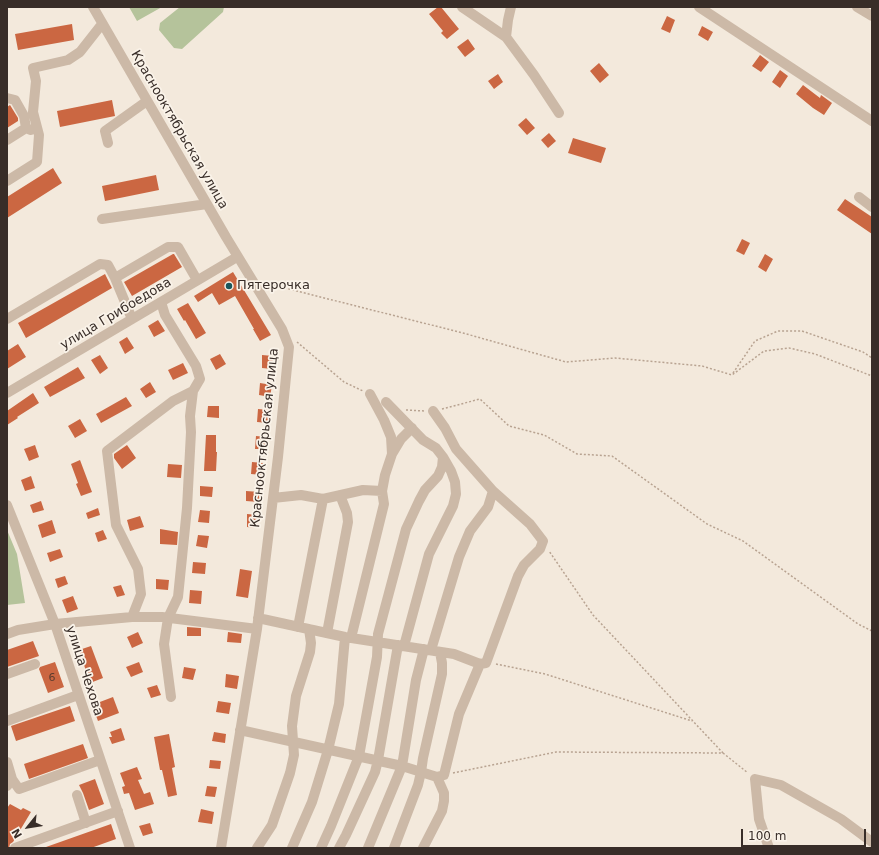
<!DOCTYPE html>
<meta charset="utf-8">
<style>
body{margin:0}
#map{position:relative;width:879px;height:855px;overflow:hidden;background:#f3e9dc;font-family:"DejaVu Sans",sans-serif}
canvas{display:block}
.frame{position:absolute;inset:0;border:8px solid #382d28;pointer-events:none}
.north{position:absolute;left:8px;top:807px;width:40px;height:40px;-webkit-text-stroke:3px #faf3e9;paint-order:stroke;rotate:240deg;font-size:11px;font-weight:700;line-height:16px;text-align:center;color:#382d28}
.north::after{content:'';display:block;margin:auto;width:14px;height:18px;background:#382d28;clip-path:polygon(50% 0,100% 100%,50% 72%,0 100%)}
.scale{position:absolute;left:741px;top:829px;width:125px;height:18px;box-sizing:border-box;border:2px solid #382d28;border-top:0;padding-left:5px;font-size:12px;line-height:14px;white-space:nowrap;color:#382d28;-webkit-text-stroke:3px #faf3e9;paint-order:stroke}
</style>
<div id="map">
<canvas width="879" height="855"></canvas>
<div class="frame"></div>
<div class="north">N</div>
<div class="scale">100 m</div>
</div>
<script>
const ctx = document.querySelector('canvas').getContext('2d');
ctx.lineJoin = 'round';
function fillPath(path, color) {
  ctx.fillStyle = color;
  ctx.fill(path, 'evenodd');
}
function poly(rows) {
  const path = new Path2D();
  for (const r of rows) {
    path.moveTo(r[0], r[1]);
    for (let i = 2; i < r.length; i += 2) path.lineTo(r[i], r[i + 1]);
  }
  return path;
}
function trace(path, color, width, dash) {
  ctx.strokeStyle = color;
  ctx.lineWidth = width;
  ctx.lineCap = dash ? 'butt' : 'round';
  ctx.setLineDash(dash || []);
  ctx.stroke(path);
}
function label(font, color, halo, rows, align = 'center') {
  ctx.font = font + ' "DejaVu Sans",sans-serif';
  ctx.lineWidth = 3.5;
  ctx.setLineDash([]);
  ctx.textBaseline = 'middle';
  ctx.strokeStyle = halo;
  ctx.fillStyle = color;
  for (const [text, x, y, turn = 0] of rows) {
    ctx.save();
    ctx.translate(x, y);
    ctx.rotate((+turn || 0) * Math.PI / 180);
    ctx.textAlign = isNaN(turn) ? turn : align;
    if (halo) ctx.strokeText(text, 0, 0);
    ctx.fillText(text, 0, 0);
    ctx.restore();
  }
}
fillPath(poly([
 [129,7,162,7,137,21],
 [180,7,224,7,223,12,182,49,174,48,159,30,160,23],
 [7,530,17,554,25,603,7,605]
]), '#b5c39b');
fillPath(poly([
 [438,7,441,7,459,29,447,39,441,33,443,31,429,14],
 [667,16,675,20,670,33,661,29],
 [72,24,74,40,18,50,15,34],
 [702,26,713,32,708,41,698,35],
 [468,39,475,49,465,57,457,47],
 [760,55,769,62,761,72,752,66],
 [599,63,609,75,600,83,590,71],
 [780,70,788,76,780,88,772,82],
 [498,74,503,82,494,89,488,81],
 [803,85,820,98,821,95,832,103,824,115,813,108,796,94],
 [112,100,115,116,60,127,57,111],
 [10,105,18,118,18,121,7,128,7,107],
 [526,118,535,128,527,135,518,125],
 [549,133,556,141,548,148,541,140],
 [573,138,606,148,601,163,568,153],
 [53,168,62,183,7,218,7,197],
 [156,175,159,190,105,201,102,186],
 [845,199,872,217,872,234,837,210],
 [742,239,750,243,744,255,736,251],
 [173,254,174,254,182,267,132,296,124,282],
 [765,254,773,259,766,272,758,267],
 [233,272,250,300,271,335,260,341,253,329,254,329,235,296,219,305,212,293,198,302,194,296],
 [105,274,112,288,26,338,18,323],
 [188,303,206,333,196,339,185,320,184,321,177,309],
 [158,320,165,331,154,337,148,326],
 [127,337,134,348,125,354,119,342],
 [18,344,26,357,7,369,7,351],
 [220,354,226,364,216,370,210,359],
 [100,355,108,368,100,374,91,360],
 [262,355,273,356,272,369,262,368],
 [183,363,188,373,173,380,168,370],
 [78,367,85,378,50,397,44,387],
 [150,382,156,392,146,398,140,389],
 [260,383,272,385,270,397,259,395],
 [33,393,39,403,17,417,18,418,7,425,7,411],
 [126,397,132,406,101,423,96,414],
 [208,406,219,406,219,418,207,417],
 [258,409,269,410,268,423,257,422],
 [80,419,87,431,75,438,68,426],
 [206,435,216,435,216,452,217,452,216,471,204,471],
 [256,436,266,437,265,449,255,449],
 [35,445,39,457,29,461,24,449],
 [127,445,136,458,122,469,114,458,114,454],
 [80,460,92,492,81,496,76,484,78,483,71,464],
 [252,462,263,463,262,475,251,474],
 [168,464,182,465,181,478,167,477],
 [31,476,35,488,25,491,21,480],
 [200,486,213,487,212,497,200,496],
 [246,491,260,492,259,502,246,501],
 [41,501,44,510,33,513,30,505],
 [98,508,100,515,88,519,86,513],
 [200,510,210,511,209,523,198,522],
 [247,514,258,515,257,528,247,527],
 [140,516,144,527,130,531,127,520],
 [52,520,56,533,42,538,38,525],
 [160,529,178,532,177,545,160,544],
 [103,530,107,539,98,542,95,533],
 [198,535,209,536,207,548,196,546],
 [60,549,63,557,50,562,47,553],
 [193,562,206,563,205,574,192,573],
 [240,569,252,571,248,598,236,596],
 [65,576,68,584,58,588,55,579],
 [156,579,169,580,168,590,156,589],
 [121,585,125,595,117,597,113,587],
 [190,590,202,591,201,604,189,603],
 [73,596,78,609,67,613,62,600],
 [187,627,201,628,201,636,187,636],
 [138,632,143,643,132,648,127,637],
 [228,632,242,634,241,643,227,642],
 [33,641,39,656,7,667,7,650],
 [91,646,103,678,90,683,79,650],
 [55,662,64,687,48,693,39,669,40,667],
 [139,662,143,672,131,677,126,667],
 [184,667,196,669,193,680,182,678],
 [226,674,239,676,237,689,225,687],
 [157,685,161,695,151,698,147,688],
 [113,697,119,713,98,721,92,705],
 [218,701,231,703,229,714,216,712],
 [70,706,75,721,16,741,11,726],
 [121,728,125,740,112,744,109,737,112,737,110,732],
 [214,732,226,734,225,743,212,741],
 [169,734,175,767,172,768,177,795,168,797,162,770,160,770,154,737],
 [83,744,88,758,29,779,24,764],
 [210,760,221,761,220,769,209,768],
 [137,767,142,779,138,780,144,794,150,792,154,804,135,810,129,793,124,794,122,787,125,786,120,773],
 [95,779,104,804,89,810,83,793,79,785],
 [207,786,217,787,215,797,205,796],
 [10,804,21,810,23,808,31,812,13,842,10,844,9,848,7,848,7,808],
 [201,809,214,812,212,824,198,822],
 [150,823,153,833,143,836,139,826],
 [111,824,116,839,91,848,46,848,46,847]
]), '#cb6742');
trace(poly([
 [265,283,463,333,566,362,615,358,702,366,732,375,764,351,789,348,815,354,872,376],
 [297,342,344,382,363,391],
 [733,373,755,341,778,331,802,331,863,352,872,358],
 [442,409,480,399,509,426,544,435,577,454,612,456,707,524,743,541,858,624,872,631],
 [406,410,425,411],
 [496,664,545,674,692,721],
 [723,753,748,773],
 [453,773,556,752,723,753,593,615,549,551]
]), '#b8a391', 1.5, [2, 2]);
trace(poly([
 [93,7,226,237,282,329,289,347,278,457,257,629,221,848],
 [462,7,506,37,534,75,559,113],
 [699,7,872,121],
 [857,7,872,16],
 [506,37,508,20,511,7],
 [7,98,15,100,24,116,26,128],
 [7,140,26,128,31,130],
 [108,143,105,131,147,101],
 [7,181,37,162,39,135,33,112,36,81,33,68,68,60,80,52,102,24],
 [859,197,872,207],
 [102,219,207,204],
 [115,278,168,247,178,247,197,280],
 [161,302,165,315,196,366,200,379,193,391,190,416,191,432,187,508,178,597,168,618,164,644,171,697],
 [7,319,100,264,108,265,115,278,132,319],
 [7,393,237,257],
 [370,394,384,420,391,437,392,454],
 [382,491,385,475,392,454,401,439,412,428],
 [273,498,301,495,323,499,363,490,382,491,384,504,351,638],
 [7,505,55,624,130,848],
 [132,617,141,594,138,569,116,525,107,451,173,401,193,391],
 [298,627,323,499],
 [327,633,348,522,347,513,340,495],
 [7,634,18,630,55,624,132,617,162,617,257,629],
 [404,646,429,554,453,506,456,494,455,482,451,471,443,457],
 [431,650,459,557,470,531,488,507,493,491,456,449,445,428,433,411],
 [480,664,486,663,518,576,524,565,540,549,543,541,530,524,493,491],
 [7,674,35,664],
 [7,721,78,695],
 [240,730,402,766,437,777,444,775,459,714,480,664,454,654,345,637,258,618],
 [7,762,12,779],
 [7,786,12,779,19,789,100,760],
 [77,795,86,823],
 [15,848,118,811],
 [257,848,272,825,290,773,294,755,292,726,296,696,310,652,311,643,309,629],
 [292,848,312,802,328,750,339,704,345,637],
 [321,848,331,826,359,756,377,657,378,634,406,529,419,501,425,490,438,476,442,467,443,457,436,448,423,440,386,402],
 [339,848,346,835,375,772,378,760,398,645],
 [368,848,402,766,416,680,424,649],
 [394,848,418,785,421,772,423,758,442,674,442,663,440,652],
 [423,848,442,811,444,801,444,793,437,777],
 [769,848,759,819,755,779,781,785,841,819,872,842]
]), '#ccb9a7', 10);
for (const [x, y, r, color] of [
 [229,286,4,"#1c565b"]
]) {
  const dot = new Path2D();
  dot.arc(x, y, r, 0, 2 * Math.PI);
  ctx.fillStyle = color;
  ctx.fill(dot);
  trace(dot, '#faf3e9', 1.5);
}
label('11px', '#5d3c2e', null, [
 ["6",52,678]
]);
label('13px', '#382d28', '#faf3e9', [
 ["Краснооктябрьская улица",179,130,60],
 ["улица Грибоедова",116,314,-31],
 ["Краснооктябрьская улица",265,438,-84],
 ["улица Чехова",84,671,72]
]);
label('13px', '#382d28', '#faf3e9', [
 ["Пятерочка",237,286]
], 'left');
</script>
